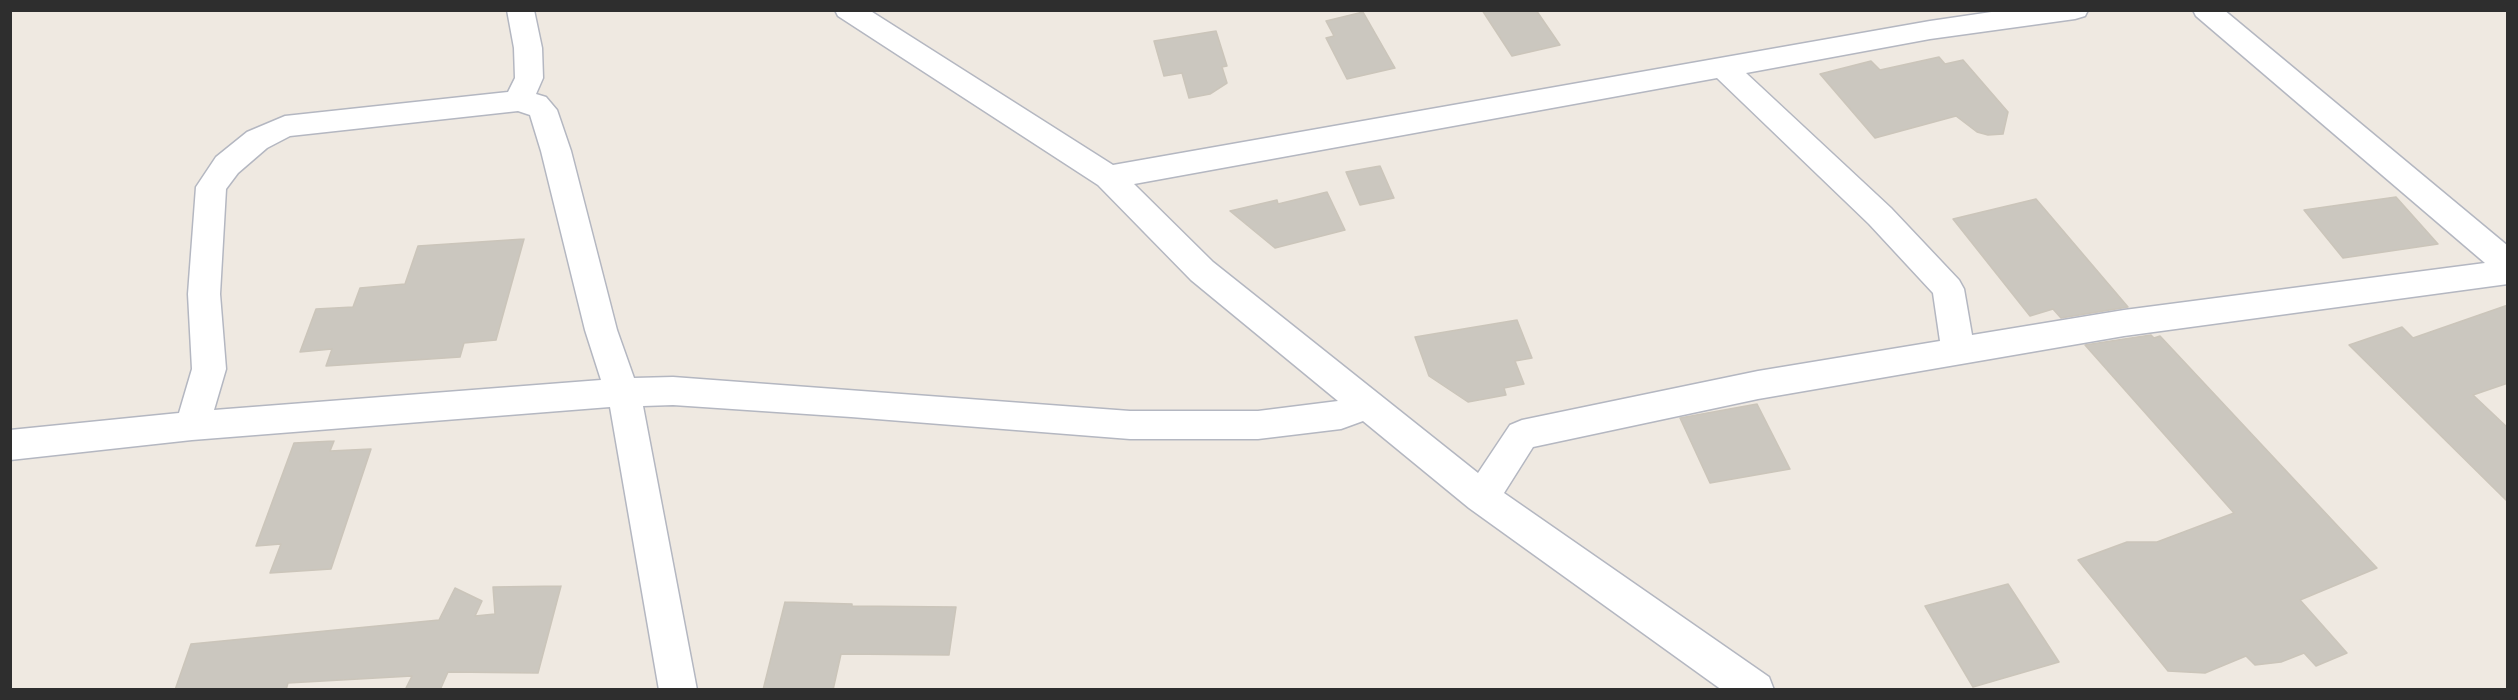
<!DOCTYPE html>
<style>
body{margin:0}
#map{position:relative;width:2518px;height:700px;overflow:hidden;background:#efe9e1;font-family:"Noto Sans",sans-serif}
canvas{display:block}
.frame{position:absolute;inset:0;border:12px solid #2e2e2e;pointer-events:none}
</style>
<div id="map">
<canvas width="2518" height="700"></canvas>
<div class="frame"></div>
</div>
<script>
const ctx = document.querySelector('canvas').getContext('2d');
ctx.lineJoin = 'round';
function fillPath(path, color) {
  ctx.fillStyle = color;
  ctx.fill(path, 'evenodd');
}
function poly(rows) {
  const path = new Path2D();
  for (const r of rows) {
    path.moveTo(r[0], r[1]);
    for (let i = 2; i < r.length; i += 2) path.lineTo(r[i], r[i + 1]);
  }
  return path;
}
function trace(path, color, width, dash) {
  ctx.strokeStyle = color;
  ctx.lineWidth = width;
  ctx.lineCap = dash ? 'butt' : 'round';
  ctx.setLineDash(dash || []);
  ctx.stroke(path);
}
const building = poly([
 [1482,10,1536,10,1560,45,1512,56,1482,10],
 [1363,12,1395,68,1347,79,1326,38,1334,36,1326,21,1363,12],
 [1216,31,1227,66,1222,67,1227,83,1210,94,1189,98,1182,73,1164,76,1154,41,1216,31],
 [1939,57,1945,64,1963,60,2008,112,2003,134,1988,135,1977,132,1956,116,1875,138,1820,74,1871,61,1880,70,1939,57],
 [1380,166,1394,198,1360,205,1346,172,1380,166],
 [1327,192,1345,230,1275,248,1230,211,1277,200,1278,204,1327,192],
 [2396,197,2438,244,2343,258,2304,210,2396,197],
 [2036,199,2128,307,2061,318,2053,309,2030,316,1953,219,2036,199],
 [524,239,496,340,464,343,460,357,326,366,332,349,300,352,316,309,353,307,360,288,405,284,418,246,524,239],
 [2508,305,2508,383,2473,395,2508,428,2508,502,2349,345,2402,327,2413,338,2508,305],
 [1517,320,1532,358,1515,361,1524,384,1504,388,1506,395,1468,402,1429,376,1415,337,1517,320],
 [2151,335,2154,338,2160,336,2377,568,2300,600,2347,653,2316,666,2304,653,2281,662,2255,665,2246,656,2205,673,2168,671,2078,560,2127,542,2157,542,2234,513,2085,345,2151,335],
 [1757,404,1790,469,1710,483,1680,418,1757,404],
 [334,441,330,451,371,449,331,569,270,573,281,544,256,546,294,443,334,441],
 [2008,584,2059,662,1973,687,1925,606,2008,584],
 [561,586,538,673,448,672,440,690,405,690,412,676,288,683,286,690,175,690,191,644,439,620,455,588,482,601,475,616,495,614,493,587,561,586],
 [785,602,852,604,852,606,956,607,949,655,841,654,833,690,763,690,785,602]
]);
fillPath(building, '#cbc7bf');
trace(building, '#cbc5ba', 1.5);
const minor = poly([
 [507,10,534,10,542,48,543,78,536,94,546,97,557,110,571,151,617,330,634,378,673,377,1130,411,1258,411,1338,401,1191,280,1098,185,838,16,835,10,869,10,1113,165,1930,21,2005,10,2088,10,2085,16,2075,19,1930,39,1746,73,1891,208,1959,280,1964,289,1972,335,2124,310,2485,263,2196,16,2193,10,2224,10,2508,246,2508,284,2124,336,1758,399,1533,447,1504,493,1769,677,1774,690,1722,690,1469,508,1363,421,1341,429,1258,439,1130,439,851,417,673,405,643,406,697,690,659,690,610,407,192,440,10,460,10,430,179,413,192,369,188,294,196,187,216,157,247,132,285,116,508,92,515,78,514,48,507,10],
 [1717,78,1869,224,1933,293,1940,341,1758,371,1522,420,1510,425,1478,473,1213,262,1134,184,1717,78],
 [518,111,530,115,541,151,585,330,601,380,214,410,226,369,220,294,226,189,238,173,267,148,290,136,518,111]
]);
trace(minor, '#b4b7c1', 3);
fillPath(minor, '#fff');
</script>
